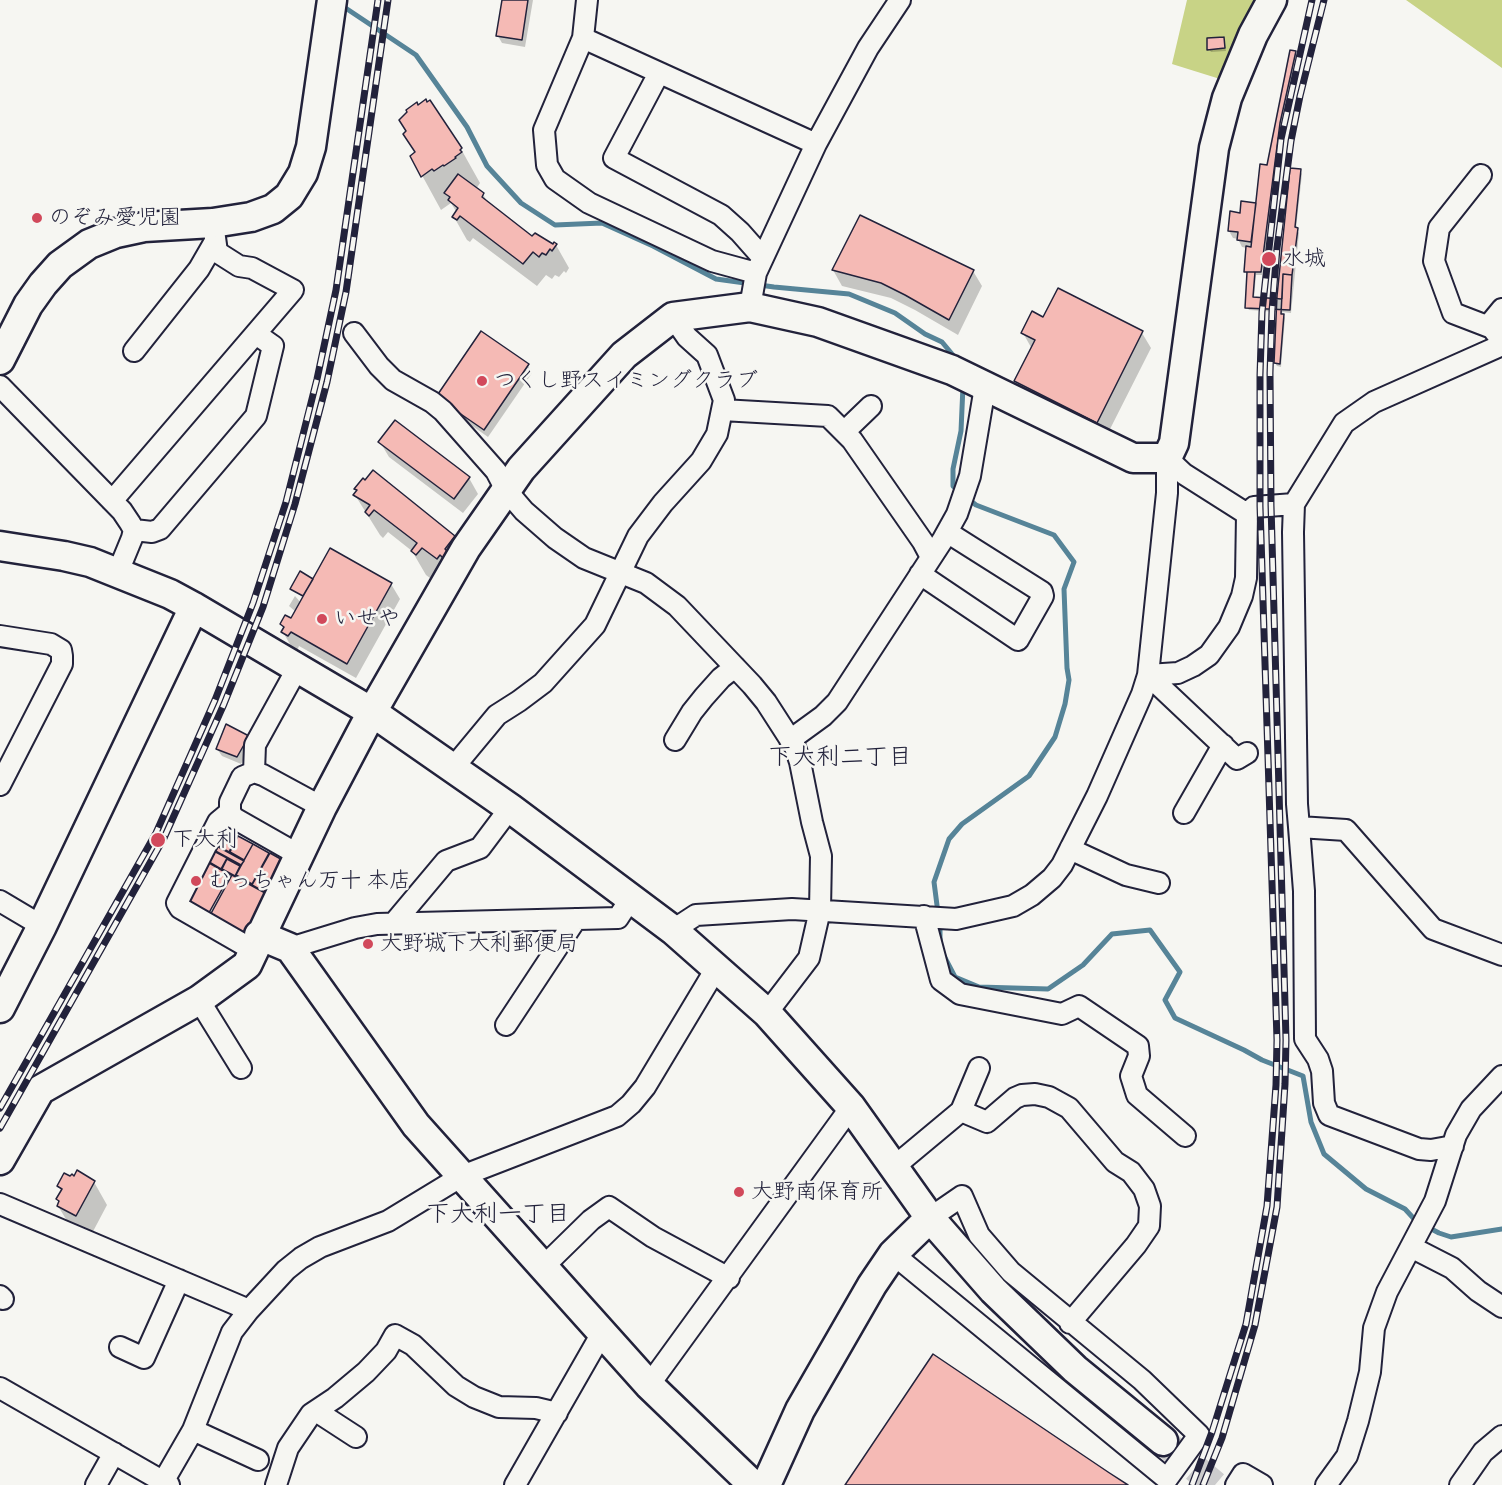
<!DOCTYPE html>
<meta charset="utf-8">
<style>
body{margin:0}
canvas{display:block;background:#f6f6f2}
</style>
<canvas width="1502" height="1485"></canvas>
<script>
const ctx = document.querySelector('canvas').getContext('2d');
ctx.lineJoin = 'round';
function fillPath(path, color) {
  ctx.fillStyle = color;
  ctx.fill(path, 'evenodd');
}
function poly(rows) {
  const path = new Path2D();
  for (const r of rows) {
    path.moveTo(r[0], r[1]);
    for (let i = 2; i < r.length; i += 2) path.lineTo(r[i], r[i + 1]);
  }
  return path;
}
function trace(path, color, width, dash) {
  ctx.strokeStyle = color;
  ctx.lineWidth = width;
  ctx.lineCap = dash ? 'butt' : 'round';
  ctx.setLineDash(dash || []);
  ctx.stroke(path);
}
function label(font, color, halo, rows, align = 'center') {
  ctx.font = font + ' Itim,"Klee One",sans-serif';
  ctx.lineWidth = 5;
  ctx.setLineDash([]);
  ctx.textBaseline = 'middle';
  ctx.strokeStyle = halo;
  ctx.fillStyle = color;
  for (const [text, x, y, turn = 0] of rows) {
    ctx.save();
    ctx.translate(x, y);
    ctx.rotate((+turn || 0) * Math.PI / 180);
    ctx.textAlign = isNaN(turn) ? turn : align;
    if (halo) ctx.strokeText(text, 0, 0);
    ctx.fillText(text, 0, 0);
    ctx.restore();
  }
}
fillPath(poly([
 [1187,0,1257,0,1220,79,1172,64],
 [1406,0,1502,0,1502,68]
]), '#c8d386');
fillPath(poly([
 [503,0,533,0,525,47,502,43,498,36],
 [1223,39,1226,51,1211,52,1209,49],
 [1295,52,1297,55,1281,127,1262,275,1256,275,1254,299,1278,300,1300,170,1302,174,1296,229,1299,233,1291,313,1282,312,1285,318,1281,367,1277,366,1275,363,1278,312,1249,310,1247,307,1248,275,1246,272,1247,248,1242,247,1238,239,1233,238,1229,231,1241,214,1257,204],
 [405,134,461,149,480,183,476,189,483,194,489,205,532,238,553,246,556,245,569,268,566,273,564,271,559,277,555,275,552,279,546,275,537,286,473,238,470,242,467,240,454,217,457,213,451,203,441,210,412,157,416,153],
 [861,217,973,271,982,286,958,335,915,310,891,298,842,286,833,270],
 [1044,319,1142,333,1151,348,1106,437,1025,396,1016,381,1032,349,1023,333],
 [481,333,528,366,532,373,488,437,441,404],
 [395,422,469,478,478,494,463,513,389,457,380,442],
 [356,489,454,537,468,560,451,581,436,570,430,578,426,575,412,551,388,532,383,538,380,535,355,495,358,492],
 [313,581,391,584,400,599,356,678,299,646,297,651,292,648,283,632,285,629,282,624,292,620,296,612,289,606,295,596,301,603,304,598,292,589],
 [227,726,252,744,241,764,222,756,217,749],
 [236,837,238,840,251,845,253,847,254,846,284,863,273,907,195,919,206,859,215,843],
 [94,1182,107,1205,89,1239,72,1229,58,1206,60,1203,58,1199,62,1192,59,1186]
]), '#0003');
trace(poly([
 [341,5,416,55,467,127,487,166,521,203,555,225,602,223,653,246,716,279,774,287,849,294,895,313,925,334,942,342,957,360],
 [960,492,953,486,953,469,961,431,963,386],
 [938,913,934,882,949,839,962,824,1029,776,1055,737,1065,704,1069,680,1067,668,1064,589,1074,562,1054,535,976,505,967,498],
 [940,922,940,943],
 [943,954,955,977,979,987,1048,989,1083,965,1112,934,1150,930,1180,972,1165,1000,1175,1018,1244,1050,1262,1060,1303,1076,1311,1122,1324,1154,1366,1189,1405,1209,1416,1221,1439,1233,1451,1237,1502,1229]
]), '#568498', 5);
const building = poly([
 [502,0,528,0,522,40,496,36,502,0],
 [1224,37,1225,48,1207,50,1207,38,1224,37],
 [1290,50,1296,51,1280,123,1261,272,1244,272,1246,246,1251,247,1260,164,1267,165,1290,50],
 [426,99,427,102,430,100,462,148,460,150,462,152,455,157,456,158,444,166,443,165,434,171,432,169,421,177,410,156,415,152,403,134,406,131,399,120,407,112,406,110,417,102,418,105,426,99],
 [1290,168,1301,169,1295,227,1298,228,1292,275,1283,274,1281,314,1284,314,1280,364,1274,363,1277,296,1290,168],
 [458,174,484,193,482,197,532,236,535,233,553,244,554,242,557,244,552,251,550,249,546,255,542,253,539,257,533,252,523,264,460,216,457,220,452,217,458,208,448,200,450,197,444,193,458,174],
 [1241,201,1256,203,1251,242,1237,240,1238,232,1228,231,1230,211,1240,213,1241,201],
 [860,215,974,270,949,320,905,295,881,283,832,270,860,215],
 [1247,272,1255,272,1253,297,1282,299,1283,274,1292,275,1290,310,1245,308,1247,272],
 [1058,288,1143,331,1097,423,1014,381,1035,340,1021,333,1032,311,1043,317,1058,288],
 [481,331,529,364,484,430,436,397,481,331],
 [395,420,470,477,454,499,378,442,395,420],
 [373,470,455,536,445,549,448,552,443,558,440,555,437,559,422,548,416,555,411,551,417,543,374,510,369,516,365,512,370,505,353,495,357,490,354,489,363,478,365,480,373,470],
 [330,548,392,583,347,664,291,632,288,636,281,632,284,627,280,624,285,615,291,618,330,548],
 [300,571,313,579,303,596,290,589,300,571],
 [226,724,249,736,237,757,216,749,226,724],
 [220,827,237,836,229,852,213,843,220,827],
 [238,836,253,844,244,860,230,852,238,836],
 [213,844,244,861,241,865,210,848,213,844],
 [253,844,269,853,252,884,236,875,253,844],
 [210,849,227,858,221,869,204,859,210,849],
 [270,853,286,862,268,894,252,885,270,853],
 [227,859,240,866,235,876,222,869,227,859],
 [204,860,230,875,206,918,183,898,204,860],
 [232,875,267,894,245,937,208,919,232,875],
 [77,1170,95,1181,76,1216,57,1206,59,1201,56,1199,62,1189,57,1186,64,1173,70,1176,72,1174,74,1176,77,1170],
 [933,1354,1108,1472,1128,1485,845,1485,933,1354]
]);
fillPath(building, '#f5bab5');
trace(building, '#22223b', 1.5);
trace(poly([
 [1163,1441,1215,1485]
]), '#cccccd', 28, [28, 14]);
const street = poly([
 [587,0,583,38,816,144],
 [583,38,544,130,547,165,555,179,589,203,712,261,756,273],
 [659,73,614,158,721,215,740,232,763,258],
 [1481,175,1439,228,1434,261,1453,313,1492,328,1502,341],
 [750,307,756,273,816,144,868,48,900,0],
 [1488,326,1502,309],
 [354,333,379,366,393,380,432,402,443,411,496,471,506,490,524,511,555,538,584,558,646,583,677,606,752,685,766,702,795,747,800,762,812,822,821,856,820,910,809,958,767,1013],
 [1502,345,1374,402,1344,423,1294,504,1293,532,1297,804,1299,827,1346,830,1433,929,1502,955],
 [134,351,199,269,214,243],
 [0,386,122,511,130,523,134,530,132,538,118,572],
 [722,410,828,416,852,440,923,542,931,557],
 [844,432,871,406],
 [1167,458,1184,474,1247,514,1254,507,1294,504],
 [112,501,293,290,252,268,239,266,217,252,213,223],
 [134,530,152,532,160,529,256,416,273,346,256,334],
 [920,574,1018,640,1043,596,1042,592,947,532],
 [0,636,51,644,61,650,62,656,62,664,0,785],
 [1148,675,1178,673,1193,666,1209,655,1229,627,1242,596,1246,578,1247,514],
 [1148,675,1237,759,1247,753],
 [675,740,692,712,704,697,721,678,735,667],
 [790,740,823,716,837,702,942,541,957,514,970,476,985,387],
 [453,768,497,715,519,701,543,683,595,625,638,536,663,503,701,461,717,434,724,400,707,355,687,337,673,317],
 [254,772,255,745,298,667],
 [230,812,218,822,177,903,180,908,253,950],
 [1184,813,1223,745],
 [1299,827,1304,891,1305,1039,1318,1059,1322,1071,1324,1103,1329,1115,1419,1149,1431,1150,1453,1146],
 [1070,849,1126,875,1159,883],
 [299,855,234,818,230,812,230,802,242,777,254,772,263,775,322,807],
 [0,901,42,926],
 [924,916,941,980,960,994,1062,1014,1079,1006,1138,1046,1139,1056,1131,1076,1137,1095,1185,1136],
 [394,923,446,861,480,848,510,808],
 [673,930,696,915,792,909,956,919,1013,906,1032,895,1052,878,1062,865,1097,796,1142,694,1148,675,1167,493,1167,458],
 [290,948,355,928,377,924,618,918,631,898],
 [199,1000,241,1068],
 [506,1025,576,919],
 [961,1111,987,1122,1015,1098,1022,1095,1035,1094,1049,1097,1069,1108,1115,1162,1131,1172,1144,1189,1150,1206,1149,1226,1136,1245,1070,1323],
 [895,1166,961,1111,979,1068],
 [0,1204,249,1310],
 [1411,1247,1452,1268,1478,1291,1502,1307],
 [893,1254,1167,1479,1199,1435,1142,1380,1011,1272,979,1235,962,1196,930,1218],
 [542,1268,591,1220,609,1207,653,1237,729,1278],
 [0,1296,3,1299],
 [120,1347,144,1358,179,1280],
 [649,1385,851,1107],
 [0,1388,169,1485],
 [316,1411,356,1437],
 [193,1430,258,1460],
 [163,1482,193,1430,232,1332,249,1310,286,1270,301,1258,320,1247,388,1221,462,1176,617,1116,631,1104,645,1087,717,967],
 [96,1485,114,1453],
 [276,1485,288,1448,311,1414,335,1398,366,1372,386,1351,395,1335,413,1345,456,1386,474,1397,499,1407,536,1408,557,1413],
 [515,1485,602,1333],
 [1236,1485,1243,1474,1262,1485],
 [1326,1485,1347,1456,1358,1421,1370,1372,1374,1328,1387,1292,1435,1201,1456,1135,1471,1109,1502,1076],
 [1460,1485,1483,1452,1502,1436]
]);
const secondary = poly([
 [0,360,28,305,43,284,60,265,89,244,116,233,144,227,213,223,251,217,273,209,289,196,303,173,311,147,332,0],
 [0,546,64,556,90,562,170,594,194,607,372,712,510,808,673,930,767,1013,851,1107,930,1218,993,1290,1075,1369,1163,1441],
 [259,935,290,948,416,1125,649,1385,753,1485],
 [0,1008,42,926,194,607],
 [0,1160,40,1090,199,1000,247,965,322,807,372,712,466,548,521,469,624,355,673,317,750,307,818,322,952,370,1133,458,1167,458,1174,443,1214,148,1227,98,1253,35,1272,0],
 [766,1485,800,1410,872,1285,893,1254,930,1218]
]);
trace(street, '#22223b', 24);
trace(secondary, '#22223b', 33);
trace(street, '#f6f6f2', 20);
trace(secondary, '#f6f6f2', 28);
const rail = poly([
 [0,1108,156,833,215,700,253,603,286,502,317,379,336,290,378,0],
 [0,1128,164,838,224,704,263,607,295,504,327,382,346,292,388,0],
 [1192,1485,1212,1432,1246,1324,1267,1206,1276,1085,1277,1040,1260,506,1260,375,1262,312,1281,139,1312,0],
 [1203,1485,1222,1438,1255,1325,1277,1207,1285,1084,1286,1040,1271,505,1270,373,1272,311,1277,248,1291,141,1300,96,1324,0]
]);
trace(rail, '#22223b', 7);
trace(rail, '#f6f6f2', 4.5, [14]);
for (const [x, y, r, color] of [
 [37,218,6,"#d1495b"],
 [1269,259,8,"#d1495b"],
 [482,381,6,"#d1495b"],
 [322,619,6,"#d1495b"],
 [158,840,8,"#d1495b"],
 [196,881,6,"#d1495b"],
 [368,944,6,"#d1495b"],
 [739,1192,6,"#d1495b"]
]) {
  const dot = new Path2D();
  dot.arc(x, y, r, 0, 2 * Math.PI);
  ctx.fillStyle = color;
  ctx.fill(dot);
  trace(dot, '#f6f6f2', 2);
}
label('22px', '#22223b', '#f6f6f2', [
 ["のぞみ愛児園",49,218],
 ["水城",1282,259],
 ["つくし野スイミングクラブ",494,381],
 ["いせや",334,619],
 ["下大利",172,840],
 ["むっちゃん万十 本店",208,881],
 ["大野城下大利郵便局",380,944],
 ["大野南保育所",751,1192]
], 'left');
label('24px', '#22223b', '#f6f6f2', [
 ["下大利二丁目",840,758],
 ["下大利一丁目",498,1215]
]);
</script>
